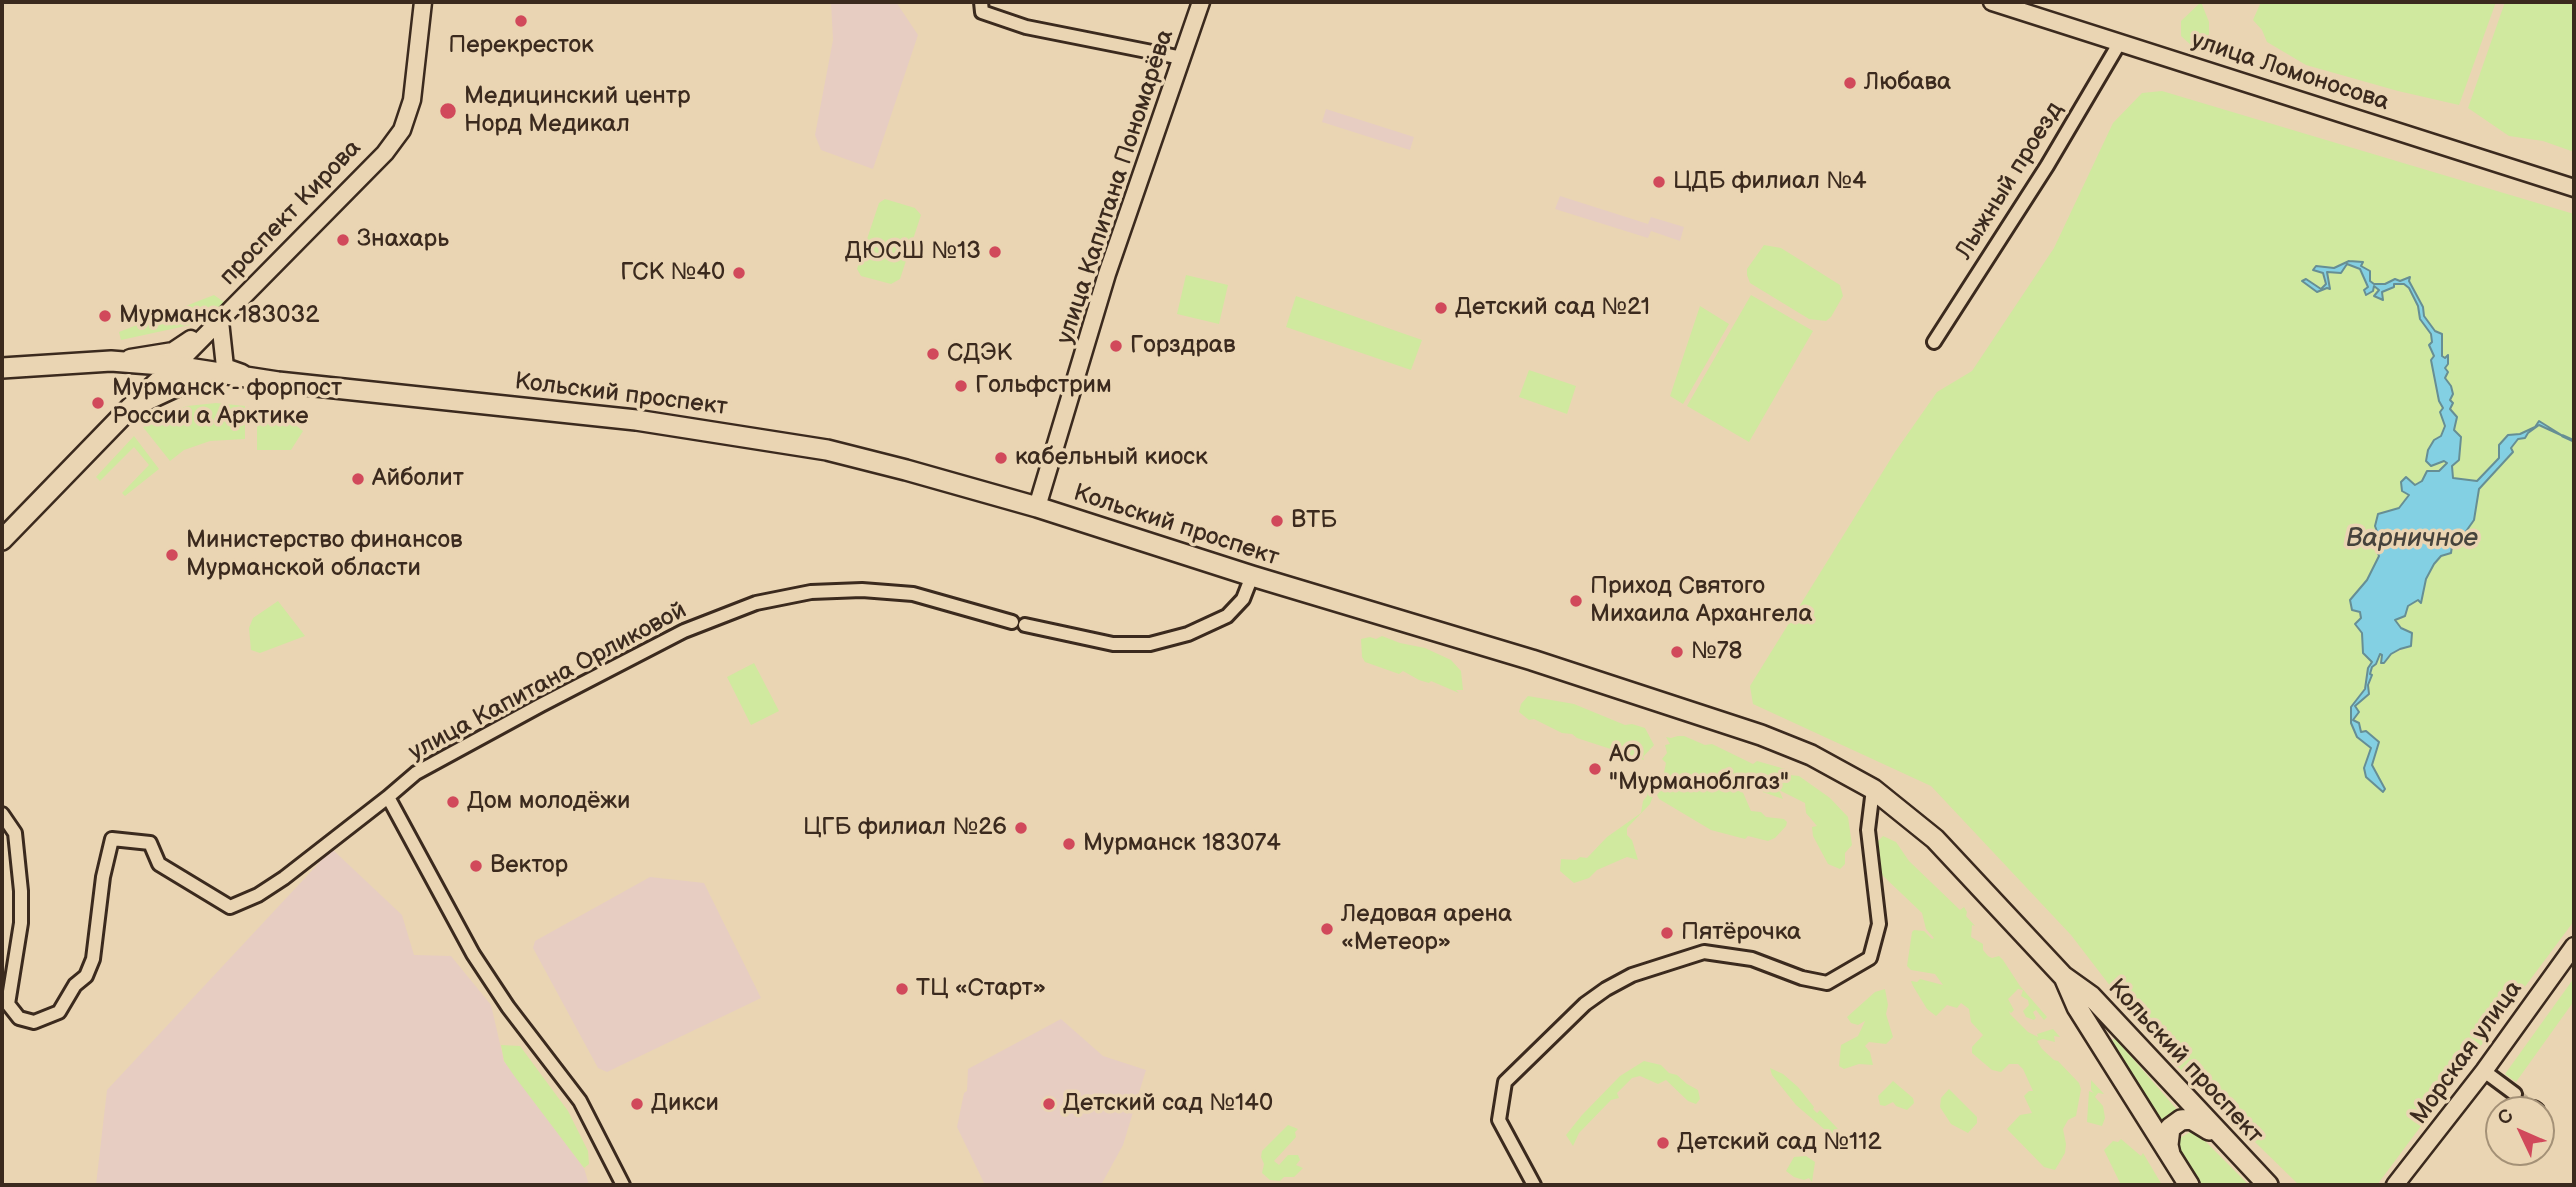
<!DOCTYPE html>
<meta charset="utf-8">
<style>
body{margin:0}
#map{position:relative;width:2576px;height:1187px;overflow:hidden;background:#ead5b3;font-family:"Balsamiq Sans",sans-serif}
canvas{display:block}
.frame{position:absolute;inset:0;border:4px solid #3b2a1e;pointer-events:none}
.north{position:absolute;left:2485px;top:1096px;width:70px;height:70px;box-sizing:border-box;background:#ead5b3;border:2px solid #a49177;border-radius:50%;rotate:314deg;font-size:19px;font-weight:700;line-height:28px;text-align:center;color:#3b2a1e}
.north::after{content:'';display:block;margin:auto;width:24px;height:32px;background:#d1495b;clip-path:polygon(50% 0,100% 100%,50% 72%,0 100%)}
</style>
<div id="map">
<canvas width="2576" height="1187"></canvas>
<div class="frame"></div>
<div class="north">С</div>
</div>
<script>
const ctx = document.querySelector('canvas').getContext('2d');
ctx.lineJoin = 'round';
function fillPath(path, color) {
  ctx.fillStyle = color;
  ctx.fill(path, 'evenodd');
}
function poly(rows) {
  const path = new Path2D();
  for (const r of rows) {
    path.moveTo(r[0], r[1]);
    for (let i = 2; i < r.length; i += 2) path.lineTo(r[i], r[i + 1]);
  }
  return path;
}
function trace(path, color, width, dash) {
  ctx.strokeStyle = color;
  ctx.lineWidth = width;
  ctx.lineCap = dash ? 'butt' : 'round';
  ctx.setLineDash(dash || []);
  ctx.stroke(path);
}
function label(font, color, halo, rows, align = 'center') {
  ctx.font = font + ' "Balsamiq Sans",sans-serif';
  ctx.lineWidth = 7;
  ctx.setLineDash([]);
  ctx.textBaseline = 'middle';
  ctx.strokeStyle = halo;
  ctx.fillStyle = color;
  for (const [text, x, y, turn = 0] of rows) {
    ctx.save();
    ctx.translate(x, y);
    ctx.rotate((+turn || 0) * Math.PI / 180);
    ctx.textAlign = isNaN(turn) ? turn : align;
    if (halo) ctx.strokeText(text, 0, 0);
    ctx.fillText(text, 0, 0);
    ctx.restore();
  }
}
fillPath(poly([
 [831,2,896,2,918,35,873,169,821,150,815,135,833,40],
 [1326,109,1414,137,1410,150,1322,122],
 [1560,196,1648,224,1651,217,1684,227,1680,241,1651,231,1648,238,1555,209],
 [332,849,402,915,414,955,451,956,491,1005,504,1061,584,1168,589,1185,96,1185,107,1090],
 [650,877,704,883,761,998,607,1072,598,1068,533,948,535,941],
 [1061,1019,1103,1056,1146,1070,1123,1145,1101,1185,985,1185,957,1127,964,1093,967,1091,968,1069]
]), '#e7cdc2');
fillPath(poly([
 [2201,2,2209,22,2209,43,2192,46,2181,36,2181,21],
 [2261,2,2496,2,2459,105,2398,91,2306,65,2267,42,2262,30,2253,20],
 [2505,2,2574,2,2574,152,2543,141,2509,136,2468,108],
 [2162,91,2574,214,2574,921,2377,1185,2299,1185,2177,1066,2134,1017,2071,935,1931,786,1753,704,1750,686,1895,452,1937,392,1972,371,2054,248,2113,123,2142,93],
 [2349,261,2362,263,2361,266,2370,271,2370,281,2374,284,2385,284,2394,279,2400,281,2409,277,2409,281,2423,307,2424,315,2435,331,2441,334,2442,356,2445,358,2448,356,2448,364,2444,368,2448,373,2444,378,2451,386,2453,394,2450,400,2453,403,2450,409,2457,417,2454,430,2461,437,2459,460,2452,466,2453,478,2477,481,2499,458,2499,445,2507,435,2520,434,2535,427,2539,421,2558,432,2539,424,2528,433,2525,438,2518,439,2511,448,2513,452,2478,490,2474,520,2463,537,2448,537,2448,545,2452,546,2451,552,2441,555,2434,564,2426,579,2421,602,2418,600,2407,606,2405,616,2395,620,2400,628,2412,633,2411,646,2391,654,2384,663,2382,663,2382,655,2380,654,2376,663,2372,666,2370,674,2372,676,2368,685,2368,694,2355,707,2359,712,2353,720,2359,723,2360,733,2366,731,2379,742,2372,765,2385,788,2383,792,2366,777,2364,768,2371,748,2357,737,2351,723,2351,707,2365,689,2368,668,2373,662,2363,653,2362,633,2355,624,2362,618,2360,612,2352,610,2350,600,2367,580,2379,555,2374,542,2379,538,2375,525,2378,514,2399,508,2409,494,2402,491,2401,481,2406,477,2414,485,2422,481,2427,472,2439,472,2447,463,2444,461,2431,466,2426,461,2428,450,2434,440,2441,436,2445,426,2440,412,2443,408,2439,401,2431,360,2434,356,2429,345,2432,342,2431,334,2420,319,2418,306,2409,288,2404,284,2394,284,2394,287,2382,292,2383,300,2375,296,2379,289,2374,286,2372,291,2366,294,2364,290,2368,287,2361,269,2346,264,2341,273,2327,272,2330,289,2327,288,2317,292,2310,286,2304,284,2303,281,2307,279,2321,289,2326,284,2323,273,2313,270,2316,266,2334,268],
 [885,199,915,208,921,215,900,279,891,284,861,276,857,269,879,203],
 [1764,245,1781,248,1840,285,1843,296,1831,317,1826,321,1809,319,1750,283,1747,275,1747,269],
 [1186,275,1228,285,1219,324,1177,314],
 [214,295,224,302,204,322,121,340,119,332],
 [1751,295,1813,331,1749,442,1687,406],
 [1296,296,1422,340,1411,370,1286,327],
 [1700,306,1729,324,1683,404,1670,396],
 [1529,370,1576,386,1567,414,1519,397],
 [216,403,245,406,245,439,210,441,184,450,170,461,143,427,159,417,187,406],
 [257,412,283,415,303,431,291,450,257,450],
 [134,436,159,469,125,496,122,493,149,465,134,447,100,481,96,477],
 [278,601,305,636,260,653,251,650,249,628,253,618],
 [1382,636,1400,643,1425,648,1451,660,1461,671,1463,690,1456,690,1459,693,1431,681,1429,683,1419,680,1403,671,1399,674,1365,662,1362,657,1361,639,1370,637,1376,639],
 [754,663,779,711,751,725,727,677],
 [1528,696,1574,704,1625,725,1632,724,1645,728,1654,745,1643,757,1644,760,1577,738,1572,734,1562,733,1534,719,1529,720,1519,712,1521,704],
 [1678,736,1684,736,1705,745,1712,744,1753,764,1757,761,1785,769,1790,775,1799,776,1830,798,1848,817,1852,845,1845,853,1845,864,1840,869,1828,864,1813,836,1812,827,1817,826,1806,813,1805,803,1781,791,1763,773,1763,776,1780,792,1783,799,1748,787,1743,786,1741,788,1751,811,1761,812,1766,817,1784,819,1787,822,1786,826,1775,838,1768,841,1748,836,1745,839,1711,830,1659,799,1657,795,1660,791,1658,783,1663,777,1666,763,1662,759,1667,753,1665,745,1670,744,1666,737,1671,738],
 [1649,785,1654,790,1651,792,1653,796,1650,804,1627,828,1627,835,1632,840,1638,860,1627,857,1597,870,1589,878,1574,883,1560,871,1561,859,1576,860,1580,857,1587,858,1607,837,1641,813,1643,801,1647,796],
 [1883,836,1896,842,1909,861,1960,910,1964,907,1967,912,1966,916,1975,926,1972,925,1971,937,1983,944,1983,950,1988,956,1992,958,1999,956,2003,960,2020,986,2047,1017,2044,1020,2036,1010,2033,1012,2036,1018,2034,1020,2026,1017,2023,1011,2029,1005,2028,1000,2021,996,2023,990,2018,989,2008,999,2014,1010,2011,1013,2009,1011,2010,1014,2028,1032,2038,1037,2037,1034,2053,1029,2060,1037,2054,1036,2055,1042,2043,1039,2037,1041,2042,1049,2054,1060,2058,1061,2079,1083,2081,1089,2076,1116,2068,1120,2063,1129,2066,1144,2065,1153,2055,1170,2044,1167,2007,1129,2020,1115,2032,1113,2024,1096,2029,1091,2033,1091,2023,1069,2018,1064,2009,1064,2001,1072,1992,1070,1972,1053,1972,1047,1983,1035,1971,1022,1969,1009,1961,1003,1957,1008,1947,1005,1936,1016,1927,1009,1913,986,1911,981,1917,982,1920,979,1943,985,1935,974,1911,970,1907,966,1912,932,1914,930,1924,931,1932,939,1934,938,1926,929,1922,913,1881,874,1879,855,1874,845],
 [2574,978,2574,1001,2516,1082,2505,1074],
 [1885,989,1888,1005,1886,1014,1893,1037,1886,1044,1869,1042,1865,1046,1870,1052,1873,1065,1859,1064,1844,1069,1839,1066,1841,1045,1858,1036,1865,1021,1858,1025,1851,1023,1847,1017,1875,992],
 [2115,1038,2179,1112,2166,1116,2160,1126,2110,1043],
 [501,1045,520,1046,568,1111,588,1151,589,1164,584,1168,515,1077,504,1061],
 [1644,1061,1661,1065,1669,1073,1677,1075,1687,1084,1698,1090,1700,1099,1696,1104,1688,1101,1666,1080,1658,1084,1640,1076,1632,1078,1617,1093,1619,1098,1611,1100,1579,1133,1573,1146,1566,1135,1582,1115,1620,1076],
 [1770,1068,1783,1074,1798,1087,1814,1107,1813,1109,1817,1113,1820,1110,1854,1146,1851,1150,1843,1148,1844,1151,1838,1141,1796,1105,1772,1075],
 [2091,1080,2104,1094,2098,1093,2095,1097,2103,1106,2105,1118,2102,1126,2087,1122,2089,1091,2094,1093,2091,1090],
 [1893,1081,1913,1098,1914,1103,1907,1110,1896,1106,1893,1102,1885,1106,1880,1105,1878,1096],
 [1949,1089,1977,1117,1977,1123,1968,1133,1951,1124,1940,1107,1941,1098],
 [1288,1125,1298,1129,1295,1132,1296,1137,1274,1161,1279,1165,1288,1155,1298,1155,1300,1160,1296,1165,1303,1168,1294,1177,1284,1177,1280,1181,1270,1180,1262,1173,1264,1164,1261,1157,1262,1151],
 [2190,1132,2198,1134,2249,1185,2201,1185,2178,1151,2177,1142,2180,1138],
 [2121,1139,2141,1156,2143,1153,2162,1185,2121,1185,2104,1150,2113,1141,2118,1142],
 [1806,1156,1815,1162,1812,1182,1809,1178,1804,1180,1794,1177,1786,1171,1794,1157]
]), '#d0e99f');
const water = poly([
 [2349,261,2363,262,2361,266,2370,271,2370,281,2374,284,2385,284,2395,279,2400,281,2410,277,2409,281,2423,307,2424,316,2435,331,2442,334,2442,356,2445,358,2448,355,2448,364,2445,368,2448,372,2445,378,2451,386,2453,394,2450,400,2453,403,2450,409,2457,417,2454,430,2461,437,2459,460,2452,466,2453,478,2477,481,2499,458,2499,445,2508,435,2520,434,2535,427,2539,421,2563,436,2539,425,2528,433,2525,438,2518,439,2511,448,2513,452,2479,489,2474,520,2462,537,2448,537,2448,545,2452,546,2451,553,2441,556,2434,564,2426,579,2421,603,2418,600,2408,606,2405,616,2395,620,2401,628,2412,633,2411,646,2400,649,2391,654,2384,663,2381,663,2382,655,2380,654,2376,664,2372,667,2370,674,2372,675,2368,685,2369,694,2355,706,2359,712,2353,720,2359,723,2361,732,2366,731,2379,742,2372,765,2385,789,2383,792,2366,777,2364,768,2371,748,2357,737,2351,723,2351,707,2365,689,2368,668,2372,662,2363,653,2362,633,2355,624,2361,618,2360,612,2352,610,2350,600,2367,580,2379,556,2374,542,2379,537,2375,526,2378,514,2399,508,2409,495,2402,491,2401,482,2406,477,2415,485,2422,481,2427,471,2439,471,2447,463,2444,461,2431,466,2426,461,2428,450,2434,440,2441,436,2445,426,2440,412,2443,408,2439,401,2431,360,2434,356,2429,345,2432,342,2431,334,2420,319,2418,306,2409,288,2404,284,2394,284,2394,287,2382,292,2383,300,2374,296,2379,290,2374,286,2373,291,2366,295,2364,290,2368,287,2360,269,2347,264,2341,273,2327,272,2330,289,2327,288,2317,292,2302,281,2306,279,2321,289,2326,284,2323,273,2313,270,2316,266,2334,268,2349,261]
]);
fillPath(water, '#83d0e3');
trace(water, '#668e94', 2);
trace(poly([
 [2563,436,2574,441]
]), '#668e94', 3.5);
trace(poly([
 [2515,1094,2534,1108]
]), '#c7b395', 12, [12, 6]);
const minor = poly([
 [981,2,982,12,1026,27,1182,58],
 [1934,342,2047,166,2120,42],
 [1025,625,1113,644,1150,644,1188,634,1227,616,1243,599,1252,576],
 [2,814,15,833,21,891,21,923,8,1004,19,1018,34,1022,59,1012,75,985,86,976,93,959,103,877,112,839,150,843,159,864,230,907,258,895,284,878,388,797],
 [2484,1071,2515,1094],
 [2534,1108,2537,1110],
 [623,1185,580,1101,508,1007,473,954,388,797,416,773,541,705,684,631,756,603,811,592,862,590,913,594,1012,622],
 [1534,1185,1499,1120,1505,1082,1585,1004,1606,989,1632,975,1704,952,1752,959,1802,978,1827,983,1870,958,1879,924,1868,830,1873,789]
]);
const tertiary = poly([
 [1992,2,2574,188],
 [220,321,225,367,242,373],
 [130,358,173,351,191,339],
 [175,366,385,153,402,130,412,100,423,2],
 [1037,507,1107,274,1201,2],
 [2395,1185,2484,1071,2574,946]
]);
const primary = poly([
 [2,368,111,361,175,366,278,382,636,420,827,450,906,470,1037,507,1252,576,1532,660,1761,735,1811,755,1873,789,1935,839,2063,976,2091,996,2268,1185],
 [145,401,188,381,212,380],
 [2,540,129,409,175,366],
 [2064,977,2077,1007,2189,1185],
 [2170,1154,2168,1145,2170,1128,2181,1120,2191,1119,2209,1130]
]);
trace(minor, '#3b2a1e', 18);
trace(tertiary, '#3b2a1e', 21);
trace(primary, '#3b2a1e', 24);
trace(minor, '#ead5b3', 12);
trace(tertiary, '#ead5b3', 16);
trace(primary, '#ead5b3', 19);
for (const [x, y, r, color] of [
 [521,21,7,"#d1495b"],
 [1850,83,7,"#d1495b"],
 [448,111,9,"#d1495b"],
 [1659,182,7,"#d1495b"],
 [343,240,7,"#d1495b"],
 [995,252,7,"#d1495b"],
 [739,273,7,"#d1495b"],
 [1441,308,7,"#d1495b"],
 [105,316,7,"#d1495b"],
 [1116,346,7,"#d1495b"],
 [933,354,7,"#d1495b"],
 [961,386,7,"#d1495b"],
 [98,403,7,"#d1495b"],
 [1001,458,7,"#d1495b"],
 [358,479,7,"#d1495b"],
 [1277,521,7,"#d1495b"],
 [172,555,7,"#d1495b"],
 [1576,601,7,"#d1495b"],
 [1677,652,7,"#d1495b"],
 [1595,769,7,"#d1495b"],
 [453,802,7,"#d1495b"],
 [1021,828,7,"#d1495b"],
 [1069,844,7,"#d1495b"],
 [476,866,7,"#d1495b"],
 [1327,929,7,"#d1495b"],
 [1667,933,7,"#d1495b"],
 [902,989,7,"#d1495b"],
 [637,1104,7,"#d1495b"],
 [1049,1104,7,"#d1495b"],
 [1663,1143,7,"#d1495b"]
]) {
  const dot = new Path2D();
  dot.arc(x, y, r, 0, 2 * Math.PI);
  ctx.fillStyle = color;
  ctx.fill(dot);
  trace(dot, '#ead5b3', 2.5);
}
label('24px', '#3b2a1e', '#ead5b3', [
 ["Перекресток",521,46,"center"],
 ["Любава",1864,83],
 ["Медицинский центр",464,97],
 ["Норд Медикал",464,125],
 ["ЦДБ филиал №4",1673,182],
 ["Знахарь",357,240],
 ["ДЮСШ №13",981,252,"right"],
 ["ГСК №40",725,273,"right"],
 ["Детский сад №21",1455,308],
 ["Мурманск 183032",119,316],
 ["Горздрав",1130,346],
 ["СДЭК",947,354],
 ["Гольфстрим",975,386],
 ["Мурманск - форпост",112,389],
 ["России а Арктике",112,417],
 ["кабельный киоск",1015,458],
 ["Айболит",372,479],
 ["ВТБ",1291,521],
 ["Министерство финансов",186,541],
 ["Мурманской области",186,569],
 ["Приход Святого",1590,587],
 ["Михаила Архангела",1590,615],
 ["№78",1691,652],
 ["AO",1609,755],
 ["\"Мурманоблгаз\"",1609,783],
 ["Дом молодёжи",467,802],
 ["ЦГБ филиал №26",1007,828,"right"],
 ["Мурманск 183074",1083,844],
 ["Вектор",490,866],
 ["Ледовая арена",1341,915],
 ["«Метеор»",1341,943],
 ["Пятёрочка",1681,933],
 ["ТЦ «Старт»",916,989],
 ["Дикси",651,1104],
 ["Детский сад №140",1063,1104],
 ["Детский сад №112",1677,1143]
], 'left');
label('24px', '#3b2a1e', '#ead5b3', [
 ["улица Ломоносова",2290,72,18],
 ["Лыжный проезд",2010,181,-58],
 ["улица Капитана Пономарёва",1116,187,-72],
 ["проспект Кирова",291,213,-46],
 ["Кольский проспект",621,395,7],
 ["Кольский проспект",1176,526,18],
 ["улица Капитана Орликовой",548,682,-28],
 ["Морская улица",2467,1053,-54],
 ["Кольский проспект",2185,1062,47]
]);
label('italic 26px', '#46433c', '#ead5b3', [
 ["Варничное",2412,539]
]);
</script>
